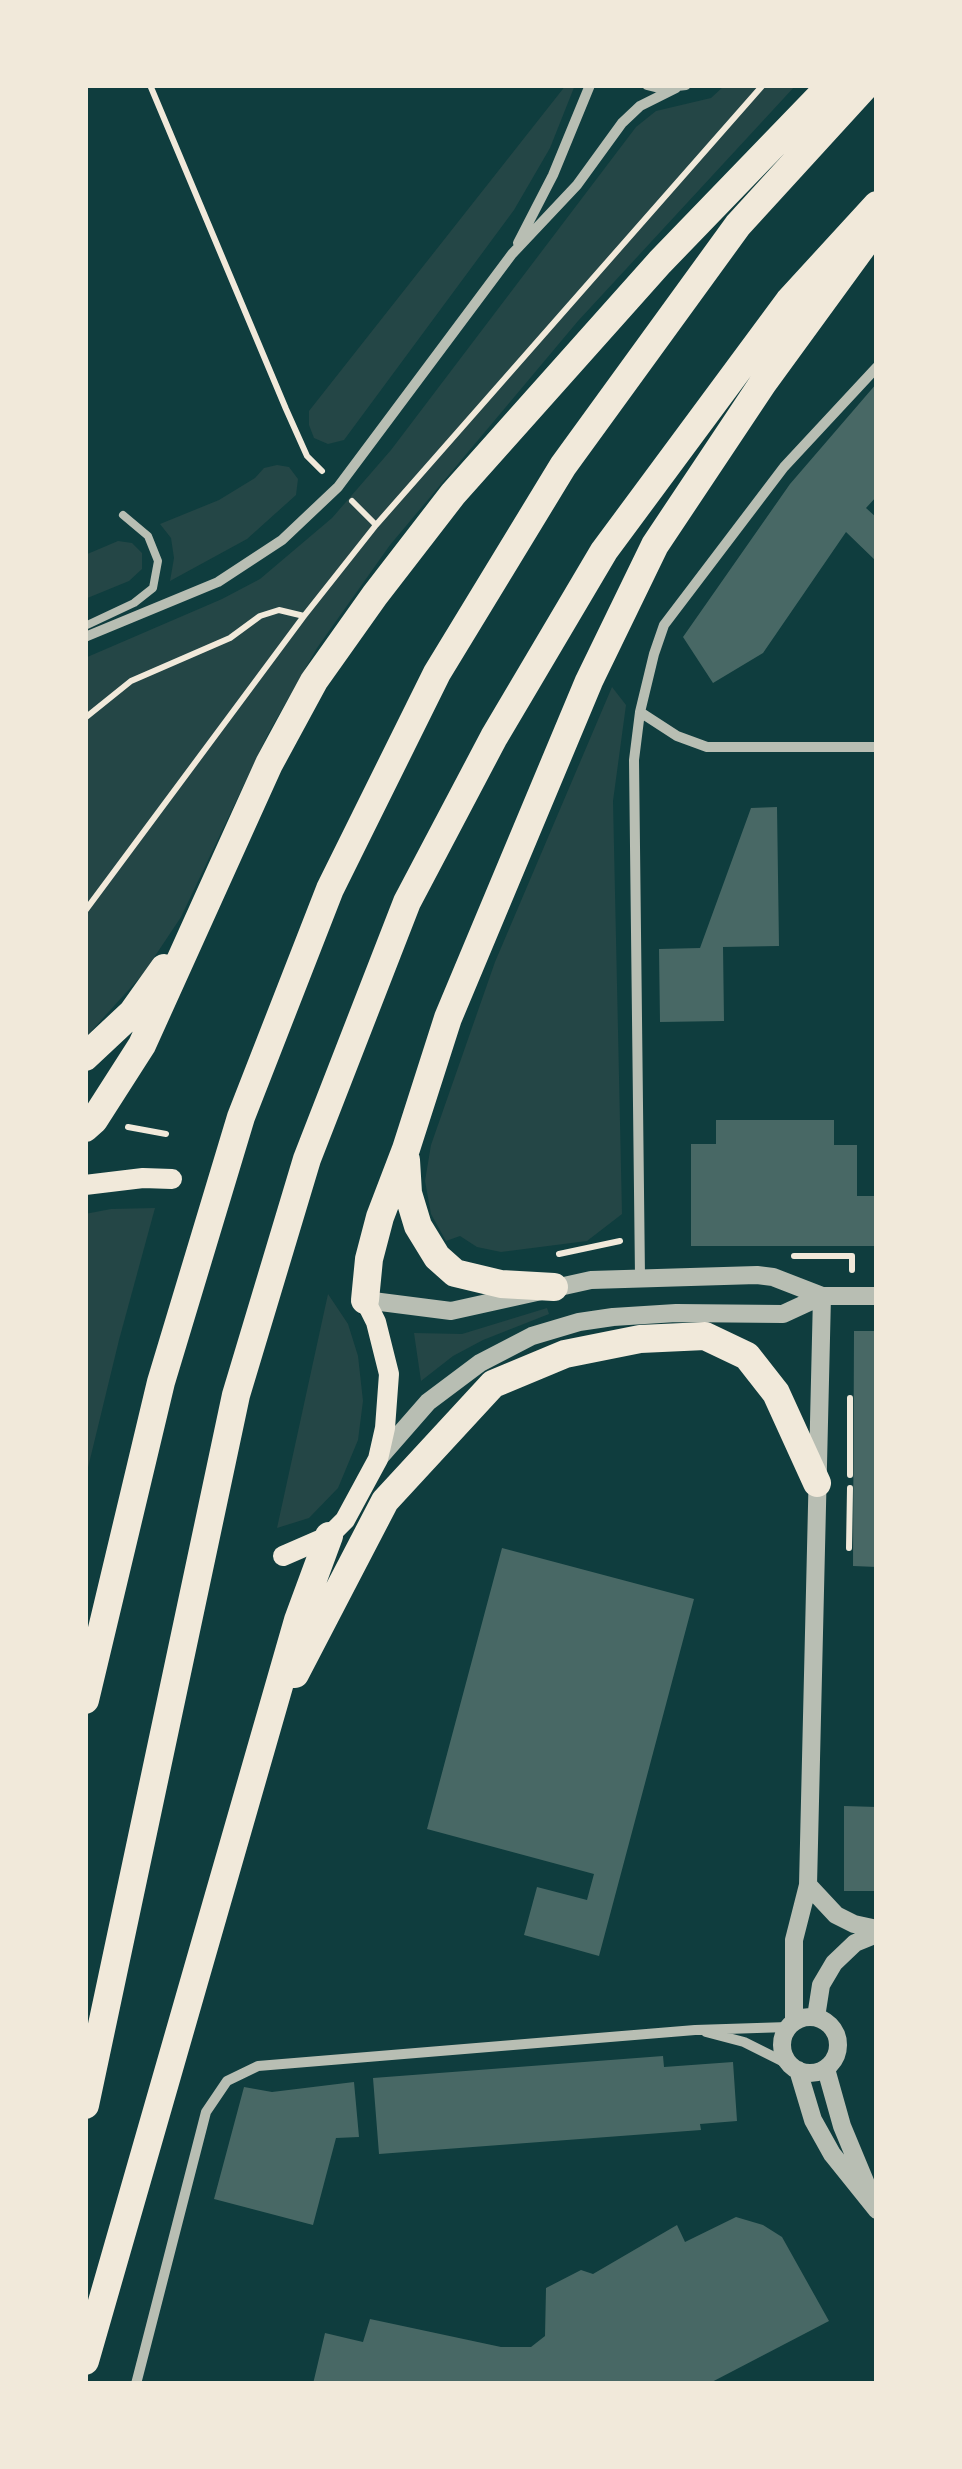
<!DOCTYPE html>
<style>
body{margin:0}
#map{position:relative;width:962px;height:2469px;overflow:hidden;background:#0f3d3e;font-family:"Golos Text",sans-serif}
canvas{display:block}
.frame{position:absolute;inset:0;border:88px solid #f1e9da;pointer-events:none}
</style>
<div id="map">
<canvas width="962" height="2469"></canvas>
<div class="frame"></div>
</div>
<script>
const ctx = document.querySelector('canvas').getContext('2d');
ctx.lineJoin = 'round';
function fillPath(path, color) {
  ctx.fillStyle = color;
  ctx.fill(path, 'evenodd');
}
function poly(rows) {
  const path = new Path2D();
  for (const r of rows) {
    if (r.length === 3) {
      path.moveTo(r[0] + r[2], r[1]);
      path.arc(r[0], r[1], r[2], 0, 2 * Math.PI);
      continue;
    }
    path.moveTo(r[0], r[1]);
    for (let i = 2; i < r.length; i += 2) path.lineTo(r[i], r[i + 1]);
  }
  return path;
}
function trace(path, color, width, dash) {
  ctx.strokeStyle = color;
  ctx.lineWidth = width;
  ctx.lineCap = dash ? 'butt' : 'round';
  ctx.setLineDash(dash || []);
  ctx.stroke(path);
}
fillPath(poly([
 [566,85,575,85,550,148,514,210,344,440,328,444,314,438,309,425,309,411],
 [725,85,796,85,578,321,390,545,317,648,268,734,181,917,143,974,85,1038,85,658,222,599,260,579,332,518,391,450,636,127,656,111,711,98],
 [277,465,289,467,298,479,296,495,247,539,170,581,174,558,171,538,160,524,219,500,255,478,264,468],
 [118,541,132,543,142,553,142,569,129,581,85,599,85,555],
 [612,687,626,705,613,801,622,1214,587,1241,501,1252,477,1247,460,1236,446,1241,431,1214,425,1181,431,1145,495,962],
 [155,1208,119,1340,85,1480,85,1214,111,1209],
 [328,1294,348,1324,358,1356,363,1401,358,1440,338,1488,309,1518,277,1528],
 [547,1308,549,1314,483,1340,453,1356,421,1381,414,1333,462,1334]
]), '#244646');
fillPath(poly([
 [877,383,877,496,866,508,877,518,877,562,846,532,763,653,713,683,683,637,790,484],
 [777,807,779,946,723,947,724,1021,660,1022,659,949,700,948,751,808],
 [716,1120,834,1120,834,1145,857,1145,857,1196,877,1196,877,1246,691,1246,691,1144,716,1144],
 [854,1331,877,1331,877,1567,853,1566],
 [502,1548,694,1599,599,1956,524,1935,537,1887,587,1900,594,1874,427,1829],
 [844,1806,877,1807,877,1891,844,1891],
 [663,2056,664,2067,733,2062,737,2121,700,2124,701,2130,379,2154,373,2078],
 [354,2082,359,2137,336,2138,313,2225,214,2199,244,2087,272,2092],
 [736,2217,763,2225,782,2237,829,2321,708,2384,313,2384,325,2333,363,2342,370,2319,501,2347,531,2347,545,2336,546,2288,581,2270,593,2274,677,2225,685,2242]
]), '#486865');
trace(poly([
 [150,85,286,409,307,456,322,471],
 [352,501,376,525],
 [85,718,131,681,230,638,260,616,279,610,304,616],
 [85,911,304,616,376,525,763,85],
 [128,1127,166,1134],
 [559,1254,620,1241],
 [794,1256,852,1256,852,1270],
 [850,1475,850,1398],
 [849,1548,850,1488]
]), '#f1e9da', 6);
trace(poly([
 [85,626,134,603,153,588,158,561,148,536,123,515]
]), '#b8beb3', 8);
trace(poly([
 [647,85,659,88,686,85],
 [518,243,553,175,590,85],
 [85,637,218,582,282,540,338,487,512,254,577,185,622,123,640,106,676,88],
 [640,712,677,736,707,747,877,747],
 [640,1277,634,760,640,712,654,654,664,625,784,467,877,367],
 [706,2032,744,2042,792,2066],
 [136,2384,206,2112,227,2081,258,2066,695,2030,788,2027]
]), '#b8beb3', 10);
trace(poly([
 [365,1300,451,1311,591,1280,757,1275,773,1277,822,1296,877,1296],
 [379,1458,428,1402,480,1363,532,1336,579,1322,613,1317,676,1313,783,1314,822,1296],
 [808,1885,836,1915,854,1924,877,1929],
 [810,2045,28],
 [816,2017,821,1985,834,1963,855,1943,877,1934],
 [794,2021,794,1940,808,1885,822,1296],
 [826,2069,842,2126,869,2191],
 [798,2070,813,2120,832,2154,877,2210]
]), '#b8beb3', 18);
trace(poly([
 [85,1185,143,1178,172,1179],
 [283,1556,329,1536,345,1520,378,1459,385,1428,389,1374,376,1322,365,1300]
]), '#f1e9da', 20);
trace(poly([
 [85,1057,132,1013,164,968],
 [85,1128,94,1120,142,1045,269,764,314,681,375,595,453,494,660,262,831,85],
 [406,1160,408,1193,418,1226,437,1257,455,1273,501,1284,554,1287],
 [365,1300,369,1259,380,1217,406,1149,448,1018,589,681,655,545,763,383,873,232],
 [295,1674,385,1501,493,1384,565,1354,640,1339,705,1336,747,1356,776,1393,817,1483],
 [85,1700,161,1382,241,1117,330,889,437,673,563,466,738,225,866,85],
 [85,2105,236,1395,307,1159,407,902,494,737,604,551,789,301,877,205],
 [85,2361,298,1620,329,1536]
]), '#f1e9da', 28);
</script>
